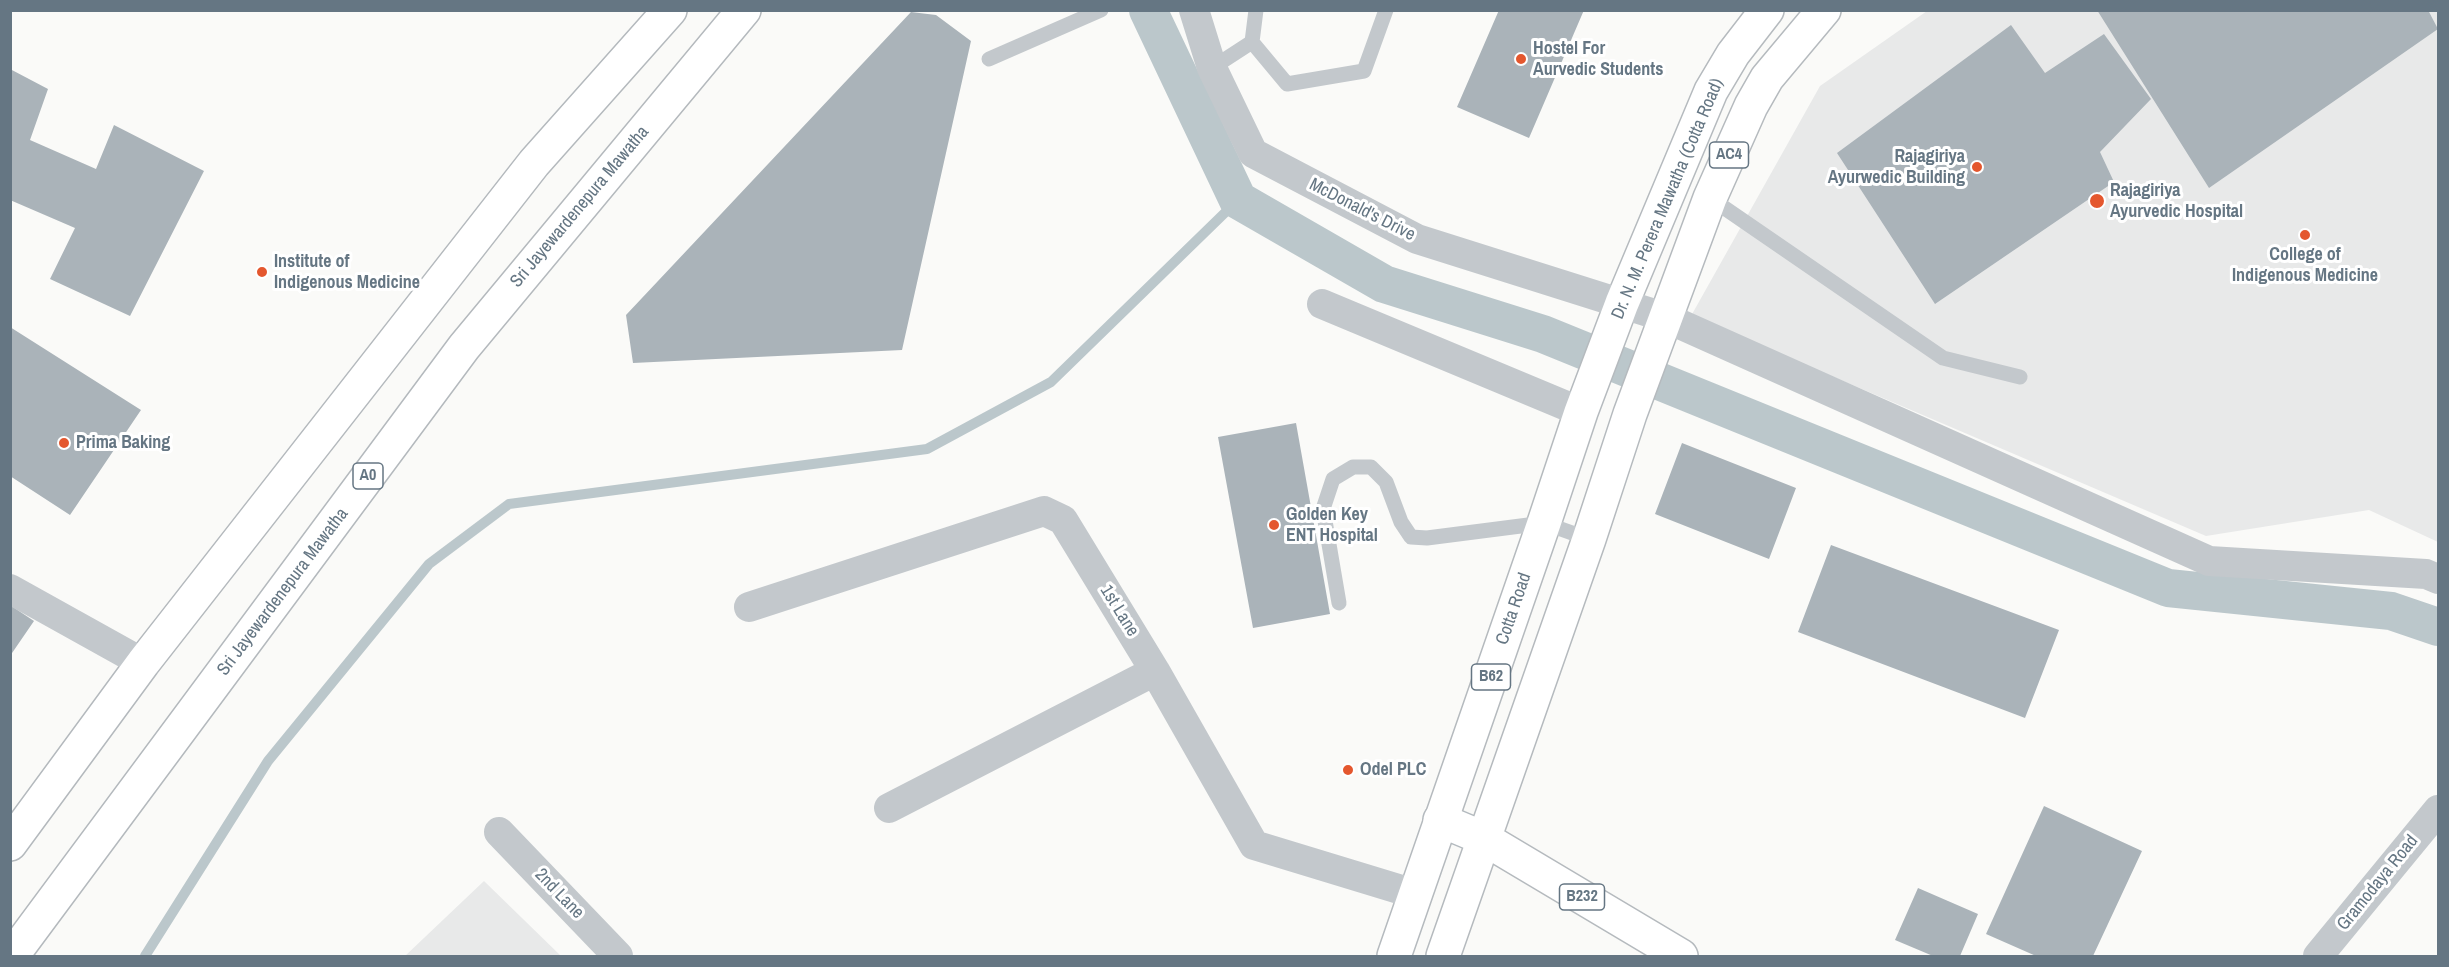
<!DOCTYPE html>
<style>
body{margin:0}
#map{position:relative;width:2449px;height:967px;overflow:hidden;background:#fafaf8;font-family:"Archivo Narrow",sans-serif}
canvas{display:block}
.frame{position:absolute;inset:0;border:12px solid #657683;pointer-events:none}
</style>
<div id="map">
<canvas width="2449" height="967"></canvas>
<div class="frame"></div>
</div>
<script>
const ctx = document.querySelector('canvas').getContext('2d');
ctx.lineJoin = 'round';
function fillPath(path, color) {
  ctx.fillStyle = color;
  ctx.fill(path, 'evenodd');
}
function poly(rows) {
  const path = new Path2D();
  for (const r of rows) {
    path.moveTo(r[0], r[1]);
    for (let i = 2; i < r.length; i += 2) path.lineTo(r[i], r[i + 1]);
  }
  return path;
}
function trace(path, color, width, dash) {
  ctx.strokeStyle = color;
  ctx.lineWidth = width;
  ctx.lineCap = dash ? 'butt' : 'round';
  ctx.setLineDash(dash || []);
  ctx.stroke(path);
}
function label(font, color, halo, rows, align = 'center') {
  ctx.font = font + ' "Archivo Narrow",sans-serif';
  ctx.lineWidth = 6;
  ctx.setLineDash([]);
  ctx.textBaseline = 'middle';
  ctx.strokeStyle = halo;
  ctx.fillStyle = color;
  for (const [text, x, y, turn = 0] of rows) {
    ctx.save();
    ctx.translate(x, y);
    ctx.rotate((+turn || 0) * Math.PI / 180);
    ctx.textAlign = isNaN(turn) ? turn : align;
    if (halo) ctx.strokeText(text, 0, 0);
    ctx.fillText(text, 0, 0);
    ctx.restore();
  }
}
fillPath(poly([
 [1927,11,2438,11,2438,542,2369,510,2206,536,1691,316,1820,86],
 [484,881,561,956,405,956]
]), '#e8e9e9');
trace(poly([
 [145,956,268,761,429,564,509,504,927,449,1051,382,1238,200]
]), '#bbc7cb', 10);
trace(poly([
 [1148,10,1238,200,1384,284,1543,334,2168,588,2391,611,2438,627]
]), '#bbc7cb', 38);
fillPath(poly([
 [1499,10,1584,10,1529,138,1457,107],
 [2097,10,2428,10,2438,29,2209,188],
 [911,12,936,15,971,41,902,350,633,363,626,315],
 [2011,25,2045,73,2104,34,2151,99,2100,152,2114,182,1935,304,1837,153],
 [10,69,48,89,30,140,96,169,114,125,204,171,130,316,50,279,75,228,10,200],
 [10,327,141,410,70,515,10,476],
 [1296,423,1330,614,1253,628,1218,437],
 [1682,443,1796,488,1769,559,1655,514],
 [1831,545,2059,630,2025,718,1798,632],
 [10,605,34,621,10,656],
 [2044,806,2142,851,2093,956,2036,956,1986,934],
 [1918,888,1978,914,1960,956,1933,956,1895,940]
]), '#aab3b9');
const secondary = poly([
 [1440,820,1483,838]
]);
const primary = poly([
 [1483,838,1681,956],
 [1394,956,1544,523,1581,412,1622,303,1711,91,1733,54,1767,10],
 [1443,956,1589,539,1630,414,1710,198,1751,106,1767,78,1824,10]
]);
const highway = poly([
 [10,844,143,663,534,163,670,10],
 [12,956,464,347,744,10]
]);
trace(secondary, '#b3babf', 36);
trace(primary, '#b5babe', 36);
trace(highway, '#b4b9bd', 36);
trace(poly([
 [1256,10,1252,42,1287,84,1364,71,1386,10],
 [989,59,1101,10],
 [1212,68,1252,42],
 [1710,198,1943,358,2020,377],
 [1339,603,1323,509,1333,479,1353,467,1371,467,1386,482,1401,522,1411,537,1427,538,1544,523,1589,539]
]), '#c3c8cc', 15);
trace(poly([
 [1194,10,1212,68,1253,153,1417,239,1664,317,2209,561,2426,574,2438,579],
 [1322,304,1581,412],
 [10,589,143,663],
 [749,607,1044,511,1063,520,1155,671,1254,845,1415,894],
 [889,808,1155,671],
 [499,832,618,956],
 [2318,956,2438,810]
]), '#c3c8cc', 30);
trace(secondary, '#fff', 33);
trace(primary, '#fff', 33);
trace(highway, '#fff', 33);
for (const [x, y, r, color] of [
 [1521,59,6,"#e4572e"],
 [1977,167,6,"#e4572e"],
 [2097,201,8,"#e4572e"],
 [2305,235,6,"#e4572e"],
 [262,272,6,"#e4572e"],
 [64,443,6,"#e4572e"],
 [1274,525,6,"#e4572e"],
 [1348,770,6,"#e4572e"]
]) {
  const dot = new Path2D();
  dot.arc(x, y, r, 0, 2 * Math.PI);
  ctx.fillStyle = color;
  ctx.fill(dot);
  trace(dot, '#fff', 2);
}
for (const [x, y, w] of [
 [1729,155,39],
 [368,476,30],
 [1491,677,39],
 [1582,897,45]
]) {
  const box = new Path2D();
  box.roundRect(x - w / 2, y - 13, w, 26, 4.5);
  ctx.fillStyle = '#fff';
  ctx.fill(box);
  trace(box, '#657683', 1.5);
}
label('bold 16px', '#657683', null, [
 ["AC4",1729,155],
 ["A0",368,476],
 ["B62",1491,677],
 ["B232",1582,897]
]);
label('bold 18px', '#657683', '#fff', [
 ["Hostel For",1533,49],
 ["Aurvedic Students",1533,70],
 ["Rajagiriya",1965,157,"right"],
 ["Ayurwedic Building",1965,178,"right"],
 ["Rajagiriya",2110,191],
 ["Ayurvedic Hospital",2110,212],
 ["College of",2305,255,"center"],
 ["Indigenous Medicine",2305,276,"center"],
 ["Institute of",274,262],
 ["Indigenous Medicine",274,283],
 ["Prima Baking",76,443],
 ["Golden Key",1286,515],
 ["ENT Hospital",1286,536],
 ["Odel PLC",1360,770]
], 'left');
label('18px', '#657683', '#fff', [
 ["Dr. N. M. Perera Mawatha (Cotta Road)",1668,199,-67],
 ["Sri Jayewardenepura Mawatha",580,207,-50],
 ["McDonald's Drive",1362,210,27],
 ["Sri Jayewardenepura Mawatha",283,592,-53],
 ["Cotta Road",1514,609,-71],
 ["1st Lane",1119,611,58],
 ["Gramodaya Road",2378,883,-51],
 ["2nd Lane",559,894,46]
]);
</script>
